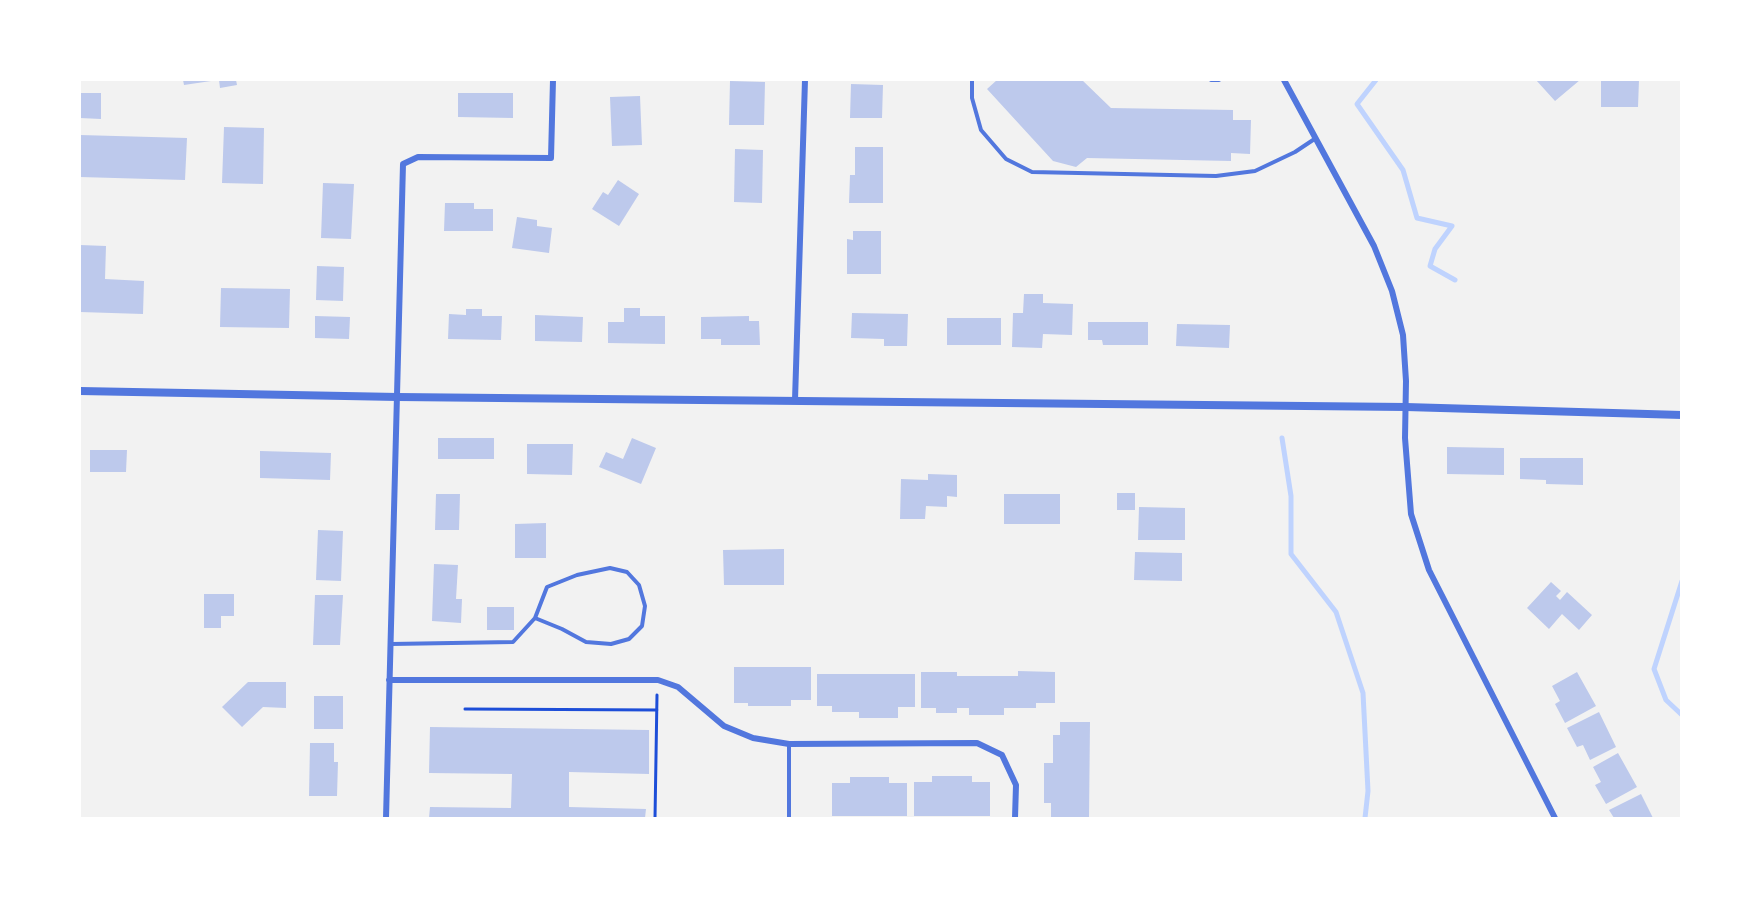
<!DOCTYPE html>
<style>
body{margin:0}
#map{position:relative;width:1761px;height:898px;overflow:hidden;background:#f2f2f2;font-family:Mulish,sans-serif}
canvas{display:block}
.frame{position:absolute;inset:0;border:81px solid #fff;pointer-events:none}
</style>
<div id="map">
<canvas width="1761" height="898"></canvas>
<div class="frame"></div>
</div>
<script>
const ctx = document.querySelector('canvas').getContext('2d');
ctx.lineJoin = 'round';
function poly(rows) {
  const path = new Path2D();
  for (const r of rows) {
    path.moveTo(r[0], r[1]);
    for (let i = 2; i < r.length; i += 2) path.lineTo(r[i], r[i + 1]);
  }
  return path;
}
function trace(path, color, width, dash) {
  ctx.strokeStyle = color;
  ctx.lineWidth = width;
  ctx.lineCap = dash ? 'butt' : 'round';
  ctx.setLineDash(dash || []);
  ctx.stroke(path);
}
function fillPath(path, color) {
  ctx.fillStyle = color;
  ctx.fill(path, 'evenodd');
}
trace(poly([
 [1376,80,1357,104,1403,170,1417,218,1452,226,1435,249,1430,266,1455,280],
 [1282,438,1291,496,1291,554,1336,612,1363,693,1368,791,1365,818],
 [1682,581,1654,669,1666,700,1682,715]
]), '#bfd3fe', 5);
fillPath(poly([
 [183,80,211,80,211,81,184,85],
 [219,80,236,80,237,85,220,88],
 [997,80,1082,80,1111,108,1233,110,1233,120,1251,120,1250,154,1231,153,1231,161,1087,158,1076,167,1053,161,987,89],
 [1536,80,1580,80,1555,101],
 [1601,80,1639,80,1638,107,1601,107],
 [730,81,765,82,764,125,729,125],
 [851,84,883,85,882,118,850,118],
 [80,93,101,93,101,119,80,118],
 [458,93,513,93,513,118,458,117],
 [640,96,642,145,612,146,610,97],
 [224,127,264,128,263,184,222,183],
 [80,135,187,138,185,180,80,177],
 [855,147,883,147,883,203,849,203,850,175,855,175],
 [735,149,763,150,762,203,734,202],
 [618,180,639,194,619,226,592,209,603,192,608,195],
 [323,183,354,184,351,239,321,238],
 [445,203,474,203,474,209,493,209,493,231,444,231],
 [517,217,537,220,537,226,552,228,549,253,512,248],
 [853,231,881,231,881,274,847,274,847,239,853,240],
 [80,245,106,246,105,279,144,281,143,314,80,312],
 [317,266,344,267,343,301,316,300],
 [221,288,290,289,289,328,220,327],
 [1024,294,1043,294,1043,303,1073,304,1072,335,1043,334,1042,348,1012,347,1013,313,1023,313],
 [624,308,640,308,640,316,665,316,665,344,608,343,608,322,624,322],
 [466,309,482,309,482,316,502,316,501,340,448,339,449,314,466,315],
 [852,313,908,314,907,346,884,346,884,339,851,338],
 [535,315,583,317,582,342,535,341],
 [315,316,350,317,349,339,315,338],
 [749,316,749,321,759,321,760,345,721,345,721,339,701,339,701,317],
 [947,318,1001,318,1001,345,947,345],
 [1088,322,1148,322,1148,345,1103,345,1102,340,1088,340],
 [1177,324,1230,325,1229,348,1176,346],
 [438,438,494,438,494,459,438,459],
 [632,438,656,448,641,484,599,467,606,452,623,459],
 [527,444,573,444,572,475,527,474],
 [1447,447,1504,448,1504,475,1447,474],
 [90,450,127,450,126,472,90,472],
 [260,451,331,453,330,480,260,478],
 [1520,458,1583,458,1583,485,1546,484,1546,480,1520,479],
 [928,474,957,475,957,497,947,496,947,507,926,506,925,519,900,519,901,479,928,480],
 [1117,493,1135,493,1135,510,1117,510],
 [436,494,460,494,459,530,435,530],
 [1004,494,1060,494,1060,524,1004,524],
 [1139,507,1185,508,1185,540,1138,540],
 [546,523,546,558,515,558,515,524],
 [318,530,343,531,341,581,316,580],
 [784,549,784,585,724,585,723,550],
 [1135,552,1182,553,1182,581,1134,580],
 [434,564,458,565,456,599,462,599,461,623,432,621],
 [1551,582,1561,591,1556,596,1560,600,1567,592,1592,615,1579,630,1562,614,1549,629,1527,608],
 [204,594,234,594,234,616,221,616,221,628,204,628],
 [315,595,343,595,340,645,313,645],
 [487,607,514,607,514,630,487,630],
 [734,667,811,667,811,700,791,700,791,706,748,706,748,703,734,703],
 [1018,671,1055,672,1055,703,1036,703,1036,708,1004,708,1004,715,969,715,969,708,957,708,957,713,936,713,936,708,921,708,921,672,957,672,957,676,1018,676],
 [1577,672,1596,706,1565,723,1555,704,1560,701,1552,686],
 [817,674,915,674,915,707,898,707,898,718,859,718,859,712,832,712,832,706,817,706],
 [248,682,286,682,286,708,263,707,242,727,222,707],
 [314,696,343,696,343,729,314,729],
 [1599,712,1616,747,1590,760,1583,745,1577,747,1567,728],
 [1060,722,1090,722,1089,818,1051,818,1051,803,1044,803,1044,763,1053,763,1053,735,1060,735],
 [430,727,649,730,649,774,569,772,569,807,646,809,645,818,429,818,430,807,511,808,512,774,429,773],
 [310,743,334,743,334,762,338,762,337,796,309,796],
 [1618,753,1637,787,1606,804,1595,785,1601,782,1593,767],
 [932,776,972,776,972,782,990,782,990,816,914,816,914,782,932,782],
 [850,777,889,777,889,783,907,783,907,816,832,816,832,783,850,783],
 [1641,794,1653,818,1614,818,1609,810]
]), '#bdc9ec');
trace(poly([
 [465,709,657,710],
 [655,818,657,695]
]), '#1d4ed8', 3);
trace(poly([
 [972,80,972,98,981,130,1006,159,1032,172,1216,176,1255,171,1295,152,1316,138],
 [1211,80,1219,80],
 [391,644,513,642,535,618,547,587,577,575,610,568,627,572,639,585,645,606,642,626,629,639,611,644,586,642,562,629,535,618],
 [789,818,789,744]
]), '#5277de', 4);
trace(poly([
 [1284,80,1374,246,1392,291,1403,335,1406,381,1405,438,1411,514,1429,570,1555,818],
 [795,400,805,80],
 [389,680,658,680,678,687,724,726,753,738,789,744,977,743,1002,755,1016,785,1015,818],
 [386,818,403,164,418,157,551,158,553,80]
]), '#5277de', 6);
trace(poly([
 [80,391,398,397,1406,407,1682,415]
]), '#5277de', 8);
</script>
